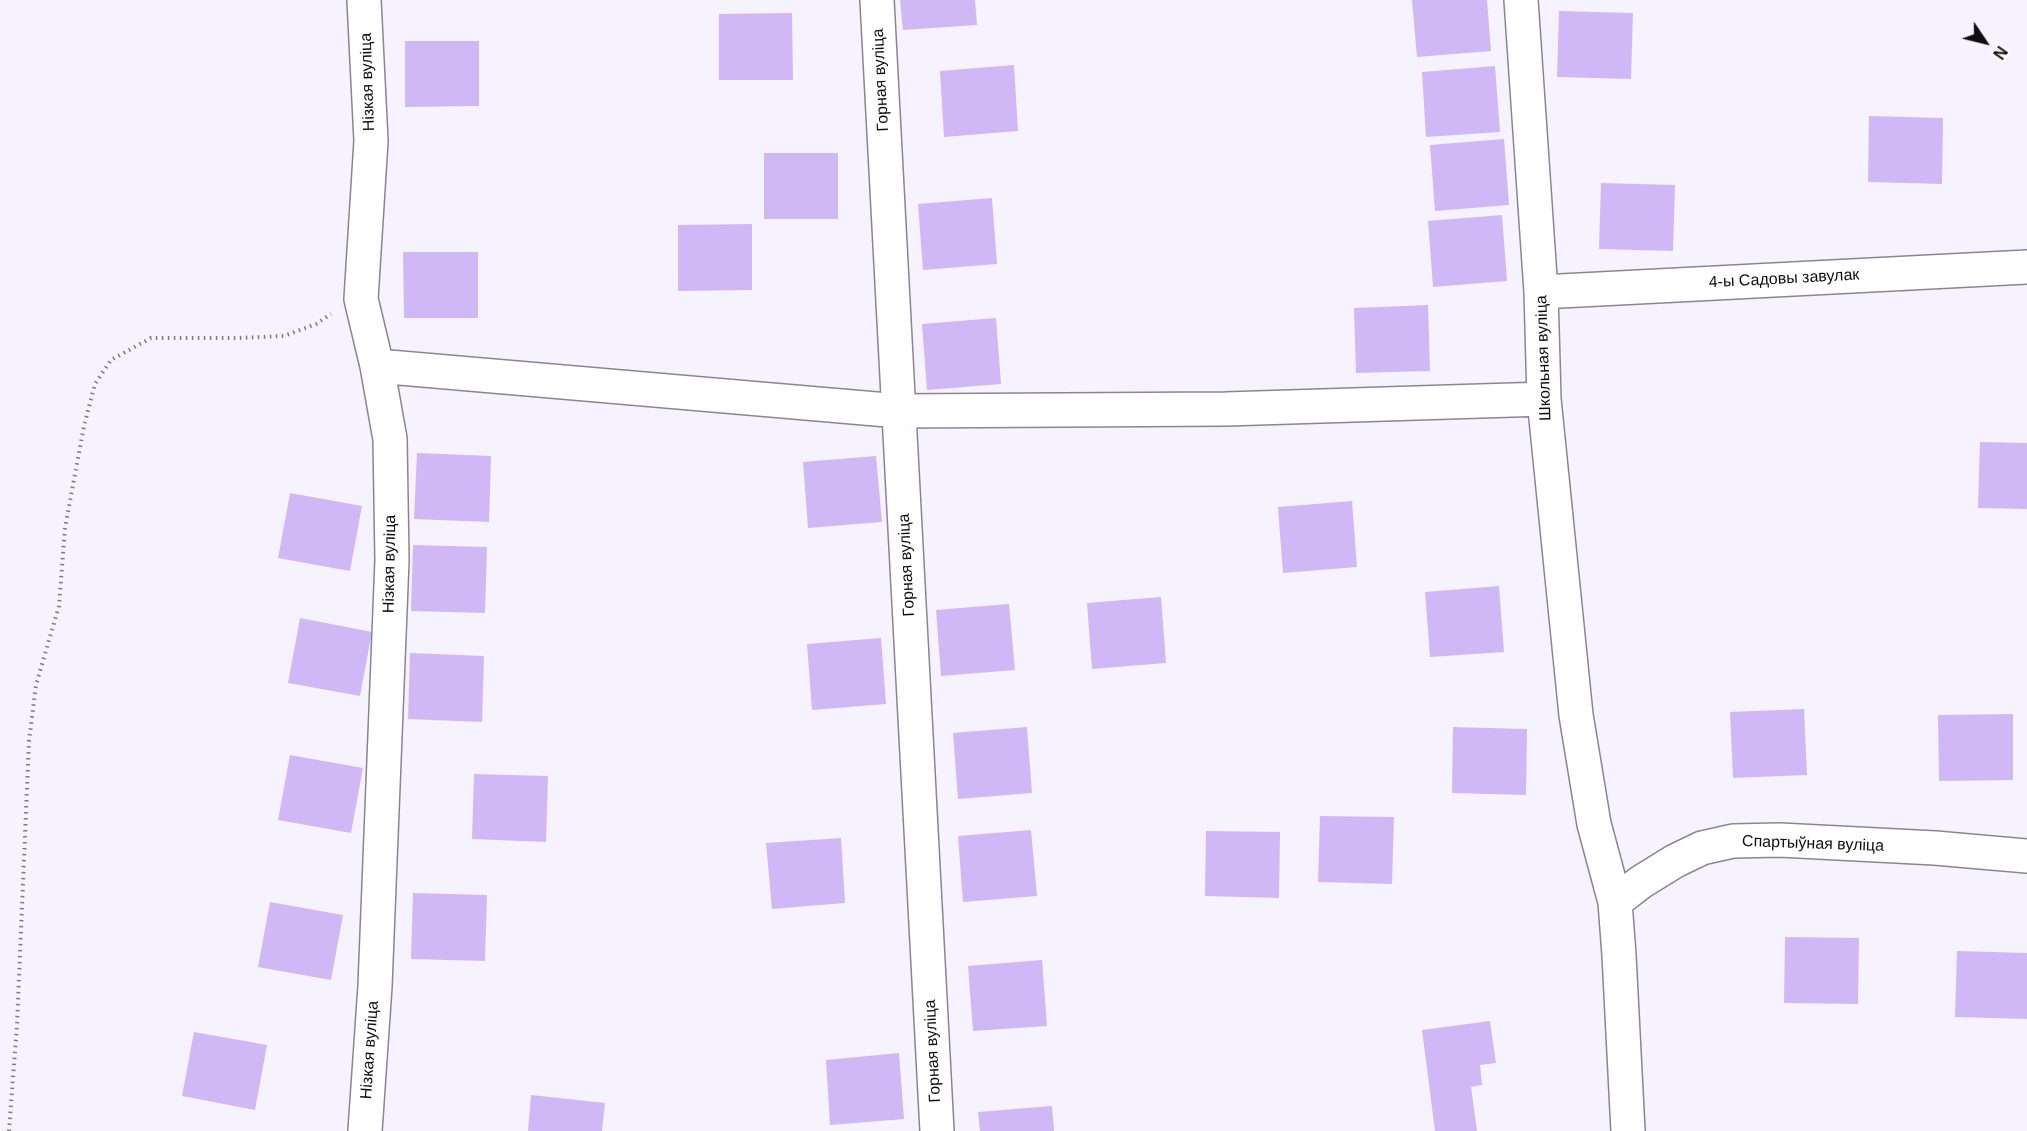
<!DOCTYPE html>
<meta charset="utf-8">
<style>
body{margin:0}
#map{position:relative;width:2027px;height:1131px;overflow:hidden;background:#f7f3fe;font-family:Helvetica,sans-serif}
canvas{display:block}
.north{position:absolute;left:1955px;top:12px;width:60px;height:60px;-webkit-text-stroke:4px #fff;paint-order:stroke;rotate:125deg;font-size:16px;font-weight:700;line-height:24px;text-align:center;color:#0f0d13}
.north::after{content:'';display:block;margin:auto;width:21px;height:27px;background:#0f0d13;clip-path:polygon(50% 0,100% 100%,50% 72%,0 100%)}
</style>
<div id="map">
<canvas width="2027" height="1131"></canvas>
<div class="north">N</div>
</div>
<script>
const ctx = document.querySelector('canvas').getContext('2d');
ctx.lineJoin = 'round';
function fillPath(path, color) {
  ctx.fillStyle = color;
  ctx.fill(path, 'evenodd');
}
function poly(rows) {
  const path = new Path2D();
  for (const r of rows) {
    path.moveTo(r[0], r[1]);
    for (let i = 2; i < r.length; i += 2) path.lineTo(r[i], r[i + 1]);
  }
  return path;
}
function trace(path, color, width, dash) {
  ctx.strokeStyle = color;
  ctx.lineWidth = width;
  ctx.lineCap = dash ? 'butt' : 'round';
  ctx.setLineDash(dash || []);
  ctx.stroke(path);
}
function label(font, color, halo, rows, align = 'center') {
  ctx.font = font + ' Helvetica,sans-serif';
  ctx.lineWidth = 5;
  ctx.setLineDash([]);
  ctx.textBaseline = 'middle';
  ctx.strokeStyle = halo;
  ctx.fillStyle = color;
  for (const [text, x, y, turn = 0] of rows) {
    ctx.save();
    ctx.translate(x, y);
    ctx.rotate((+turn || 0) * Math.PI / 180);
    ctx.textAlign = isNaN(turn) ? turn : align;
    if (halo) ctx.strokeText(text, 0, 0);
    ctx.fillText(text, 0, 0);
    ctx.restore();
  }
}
fillPath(poly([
 [900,0,975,0,977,25,903,30],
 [1412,0,1487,0,1491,51,1417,57],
 [1559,11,1633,13,1631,79,1557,77],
 [792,13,793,80,719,80,719,14],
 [405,41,479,41,479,106,405,107],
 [1014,65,1018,131,944,137,940,71],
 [1495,66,1500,132,1426,137,1422,72],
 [1869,116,1943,118,1942,184,1868,182],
 [1504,139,1509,205,1435,211,1430,145],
 [764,153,838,153,838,219,764,219],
 [1601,183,1675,185,1673,251,1599,249],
 [992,198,997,264,923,270,918,204],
 [1502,215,1507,281,1433,287,1428,221],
 [752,224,752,290,678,291,678,225],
 [403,252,478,252,478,318,404,318],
 [1428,305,1430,371,1356,373,1354,308],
 [996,318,1001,384,927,390,922,324],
 [1980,442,2027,443,2027,509,1978,508],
 [417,453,491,456,489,522,414,519],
 [876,456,882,522,808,528,803,462],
 [290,493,362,506,350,571,278,558],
 [1352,501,1357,567,1283,573,1278,507],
 [413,545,487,547,485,613,411,611],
 [1499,586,1504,652,1430,657,1425,592],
 [1161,597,1166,663,1092,669,1087,603],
 [1009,604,1015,670,941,676,936,610],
 [300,618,372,632,360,696,288,683],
 [881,638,886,704,812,710,807,644],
 [410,653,484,656,482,722,408,719],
 [1804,709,1807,775,1733,778,1730,712],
 [2013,714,2013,780,1939,781,1938,715],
 [1027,727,1032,793,958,799,953,733],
 [1453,727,1527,729,1526,795,1452,793],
 [290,755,363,768,351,833,278,820],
 [474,774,548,776,546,842,472,839],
 [1320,816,1394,817,1392,884,1318,882],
 [1031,830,1037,896,963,902,958,836],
 [1206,831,1280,832,1279,898,1205,896],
 [841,838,845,903,772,909,766,843],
 [413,893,487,895,485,961,411,959],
 [270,902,343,915,331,980,258,967],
 [1785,937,1859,938,1858,1004,1784,1003],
 [1957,951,2027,953,2027,1019,1955,1017],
 [1042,960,1047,1026,973,1031,968,966],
 [1490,1021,1496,1063,1480,1065,1482,1085,1471,1087,1477,1131,1435,1131,1422,1030],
 [194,1032,267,1045,255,1110,182,1096],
 [899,1053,904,1119,830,1125,826,1060],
 [531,1095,605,1103,602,1131,528,1131],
 [1052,1106,1054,1131,980,1131,978,1112]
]), '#d0b7f6');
const minor = poly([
 [364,0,371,141,361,299,377,366,390,439,392,560,375,986,365,1131],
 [877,0,937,1131],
 [1521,0,1541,292,1544,399,1576,715,1594,824,1615,902,1619,955,1628,1131],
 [1541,292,2027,267],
 [377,366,899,411,1226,409,1544,399],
 [1615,902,1641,882,1675,861,1702,848,1733,841,1780,840,1935,848,2027,856]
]);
trace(minor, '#8a8495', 36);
trace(poly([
 [9,1131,17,1025,29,741,36,685,59,606,65,528,84,426,95,384,111,360,151,338,238,338,284,336,316,324,331,314]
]), '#7d7a82', 4, [1.5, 4.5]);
trace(minor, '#fff', 33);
label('16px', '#0f0d13', '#fff', [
 ["Горная вуліца",881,80,-93],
 ["Нізкая вуліца",368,82,-92],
 ["4-ы Садовы завулак",1784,279,-3],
 ["Школьная вуліца",1544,358,-92],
 ["Нізкая вуліца",390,564,-89],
 ["Горная вуліца",907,565,-93],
 ["Спартыўная вуліца",1813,844,2],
 ["Нізкая вуліца",370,1050,-86],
 ["Горная вуліца",933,1051,-93]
]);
</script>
